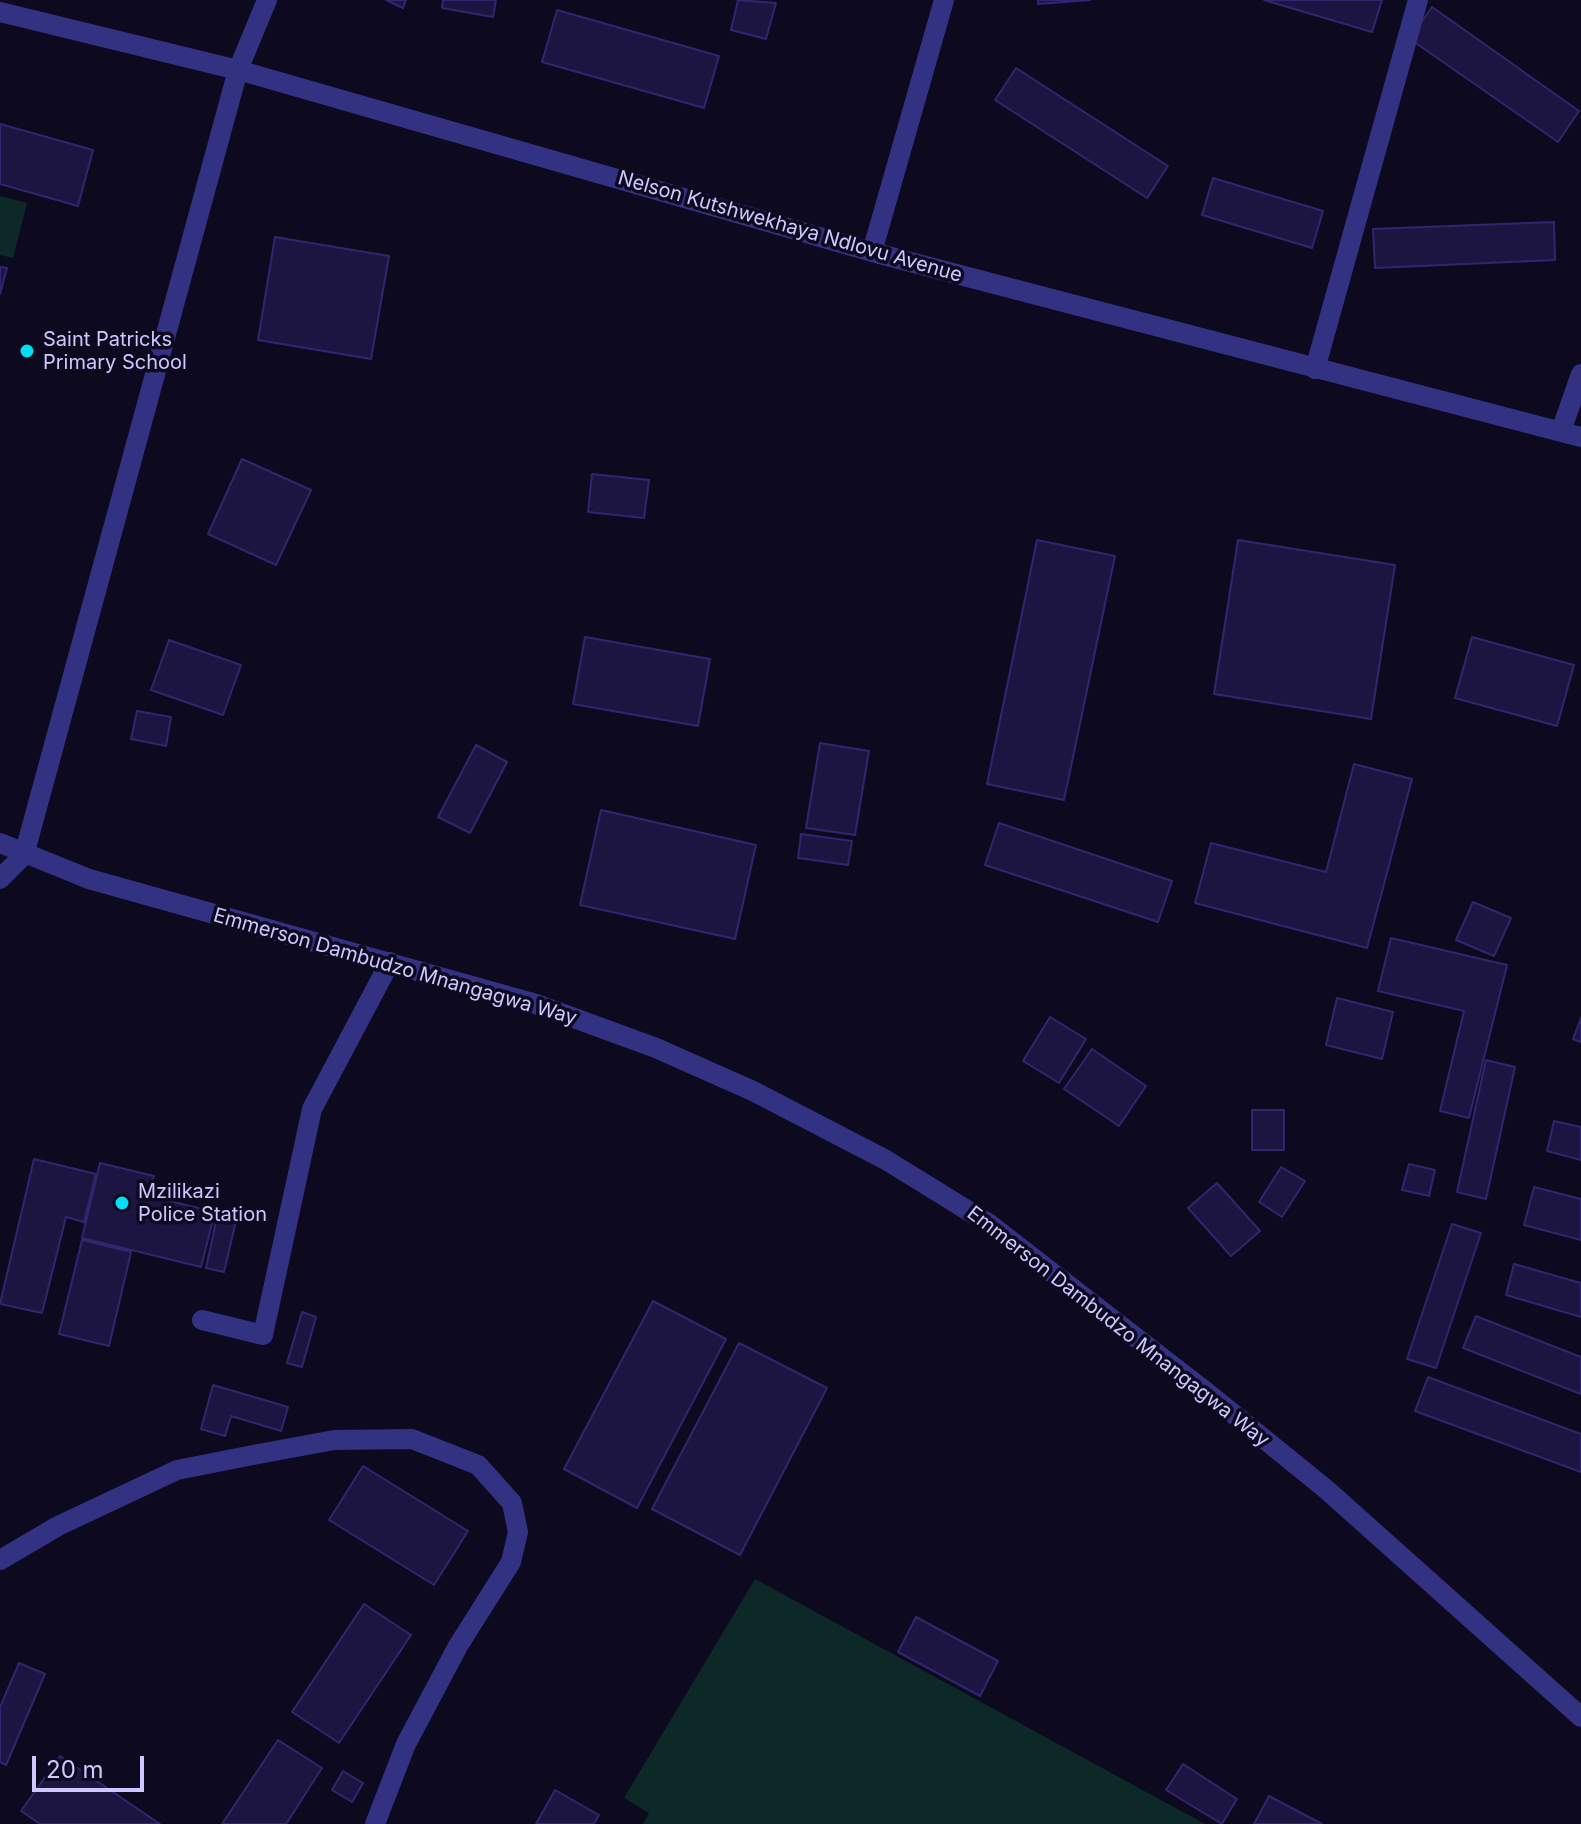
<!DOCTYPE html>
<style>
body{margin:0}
#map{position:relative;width:1581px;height:1824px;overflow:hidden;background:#0d0a1f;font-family:Inter,sans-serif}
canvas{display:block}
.scale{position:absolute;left:32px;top:1756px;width:112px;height:36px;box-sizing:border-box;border:4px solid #cdc8ff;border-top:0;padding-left:10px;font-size:24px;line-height:28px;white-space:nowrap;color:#cdc8ff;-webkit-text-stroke:6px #0d0a1f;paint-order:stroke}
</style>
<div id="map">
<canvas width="1581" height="1824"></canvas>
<div class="scale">20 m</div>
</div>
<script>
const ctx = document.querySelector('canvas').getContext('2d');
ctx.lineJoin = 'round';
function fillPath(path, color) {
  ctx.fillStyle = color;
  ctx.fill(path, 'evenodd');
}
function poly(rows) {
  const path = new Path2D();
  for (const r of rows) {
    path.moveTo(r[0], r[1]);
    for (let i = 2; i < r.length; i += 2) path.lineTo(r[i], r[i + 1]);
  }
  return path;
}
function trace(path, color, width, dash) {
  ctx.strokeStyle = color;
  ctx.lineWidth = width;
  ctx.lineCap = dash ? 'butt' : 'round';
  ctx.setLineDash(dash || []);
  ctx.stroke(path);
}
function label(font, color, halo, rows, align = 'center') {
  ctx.font = font + ' Inter,sans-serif';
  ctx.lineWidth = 7;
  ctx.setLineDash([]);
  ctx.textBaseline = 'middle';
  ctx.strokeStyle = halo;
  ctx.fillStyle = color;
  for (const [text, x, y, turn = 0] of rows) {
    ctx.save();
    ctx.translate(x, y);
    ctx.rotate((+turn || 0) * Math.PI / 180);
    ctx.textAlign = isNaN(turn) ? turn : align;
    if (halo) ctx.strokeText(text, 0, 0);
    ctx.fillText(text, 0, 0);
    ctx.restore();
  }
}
fillPath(poly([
 [0,196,27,203,13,258,0,255],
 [755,1579,1205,1824,643,1824,649,1813,624,1798]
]), '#0d2927');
const building = poly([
 [386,0,406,0,403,8,386,0],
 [443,0,496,0,493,17,442,8,443,0],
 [738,0,776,3,766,39,731,30,738,0],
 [1038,0,1090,0,1038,4,1038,0],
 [1264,0,1382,0,1372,32,1264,0],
 [1432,7,1579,111,1558,142,1410,39,1432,7],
 [557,10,719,56,704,108,542,62,557,10],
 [1016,68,1168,166,1147,198,995,100,1016,68],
 [0,124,93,150,78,206,0,184,0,124],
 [1213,178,1323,211,1312,248,1202,215,1213,178],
 [1554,222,1555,260,1375,268,1373,229,1554,222],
 [275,237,389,256,371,359,258,340,275,237],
 [0,267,7,268,0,294,0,267],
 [242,459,311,490,276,565,208,534,242,459],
 [592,474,649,480,644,518,588,512,592,474],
 [1037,540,1115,556,1064,800,987,784,1037,540],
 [1238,540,1395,565,1371,719,1214,694,1238,540],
 [585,637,710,659,698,726,573,704,585,637],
 [1472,637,1574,665,1557,726,1455,698,1472,637],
 [169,640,241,665,223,715,151,690,169,640],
 [137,711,171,717,166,746,131,739,137,711],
 [820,743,869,751,855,835,806,828,820,743],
 [476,745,507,762,470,833,438,817,476,745],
 [1354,764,1412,779,1367,948,1195,903,1211,843,1326,872,1354,764],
 [601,810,756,845,735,939,580,905,601,810],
 [999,823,1172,881,1158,922,985,865,999,823],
 [801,834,852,841,848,865,798,858,801,834],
 [1473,902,1511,918,1494,956,1456,940,1473,902],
 [1391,938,1507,965,1469,1118,1440,1111,1464,1011,1378,991,1391,938],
 [1337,998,1393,1012,1382,1059,1326,1045,1337,998],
 [1050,1017,1086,1039,1059,1083,1023,1061,1050,1017],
 [1581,1018,1581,1042,1573,1039,1581,1018],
 [1092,1049,1146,1086,1119,1126,1064,1089,1092,1049],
 [1486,1060,1515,1067,1486,1199,1457,1192,1486,1060],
 [1252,1110,1284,1110,1284,1150,1252,1150,1252,1110],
 [1554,1121,1581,1127,1581,1160,1547,1151,1554,1121],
 [34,1159,96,1174,84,1222,66,1217,42,1313,0,1304,34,1159],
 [100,1163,154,1176,149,1196,215,1212,201,1267,82,1238,100,1163],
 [1409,1164,1435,1170,1429,1196,1402,1190,1409,1164],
 [1281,1167,1305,1181,1282,1217,1259,1202,1281,1167],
 [1217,1183,1260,1231,1231,1256,1188,1208,1217,1183],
 [1534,1187,1581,1199,1581,1240,1524,1225,1534,1187],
 [217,1217,236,1221,224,1272,206,1268,217,1217],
 [1452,1224,1481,1233,1436,1368,1407,1359,1452,1224],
 [82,1240,131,1252,109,1346,59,1334,82,1240],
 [1514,1264,1581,1283,1581,1317,1506,1295,1514,1264],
 [653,1301,726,1339,637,1508,564,1469,653,1301],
 [302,1312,316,1317,302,1367,287,1363,302,1312],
 [1476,1316,1581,1357,1581,1394,1463,1348,1476,1316],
 [739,1343,827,1388,740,1555,652,1509,739,1343],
 [1428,1377,1581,1434,1581,1472,1415,1411,1428,1377],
 [213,1385,288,1407,281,1431,231,1416,225,1436,201,1429,213,1385],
 [363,1466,468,1531,434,1585,329,1520,363,1466],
 [364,1604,411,1635,339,1743,292,1712,364,1604],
 [916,1617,998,1661,980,1696,898,1652,916,1617],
 [19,1663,45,1674,6,1765,0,1762,0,1707,19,1663],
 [278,1740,322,1768,286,1824,222,1824,278,1740],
 [60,1756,160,1824,40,1824,21,1811,60,1756],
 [1183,1764,1237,1799,1222,1824,1166,1790,1183,1764],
 [343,1771,363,1783,352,1802,332,1790,343,1771],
 [555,1790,599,1815,594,1824,536,1824,555,1790],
 [1269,1796,1322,1824,1254,1824,1269,1796]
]);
fillPath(building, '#1d1541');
trace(building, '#32256f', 2);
trace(poly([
 [0,12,238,70,872,252,1581,437],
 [872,252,944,0],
 [1315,369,1418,0],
 [1561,431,1581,374],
 [0,843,89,879,536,1004,656,1048,753,1091,886,1160,988,1223,1210,1395,1327,1490,1581,1717],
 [0,879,24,855,238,70,267,0],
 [202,1320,263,1335,312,1109,390,962],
 [0,1560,58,1526,177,1470,253,1455,334,1440,412,1439,478,1465,512,1503,518,1532,511,1562,458,1646,406,1744,375,1824]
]), '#323182', 20);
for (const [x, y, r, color] of [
 [27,351,8,"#00dff3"],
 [122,1203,8,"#00dff3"]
]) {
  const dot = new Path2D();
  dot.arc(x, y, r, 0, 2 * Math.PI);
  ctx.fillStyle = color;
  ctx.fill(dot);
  trace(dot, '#0d0a1f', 3);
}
label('20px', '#cdc8ff', '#0d0a1f', [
 ["Nelson Kutshwekhaya Ndlovu Avenue",790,227,16],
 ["Emmerson Dambudzo Mnangagwa Way",395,967,16],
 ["Emmerson Dambudzo Mnangagwa Way",1118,1327,38]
]);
label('20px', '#cdc8ff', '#0d0a1f', [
 ["Saint Patricks",43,340],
 ["Primary School",43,363],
 ["Mzilikazi",138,1192],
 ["Police Station",138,1215]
], 'left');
</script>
